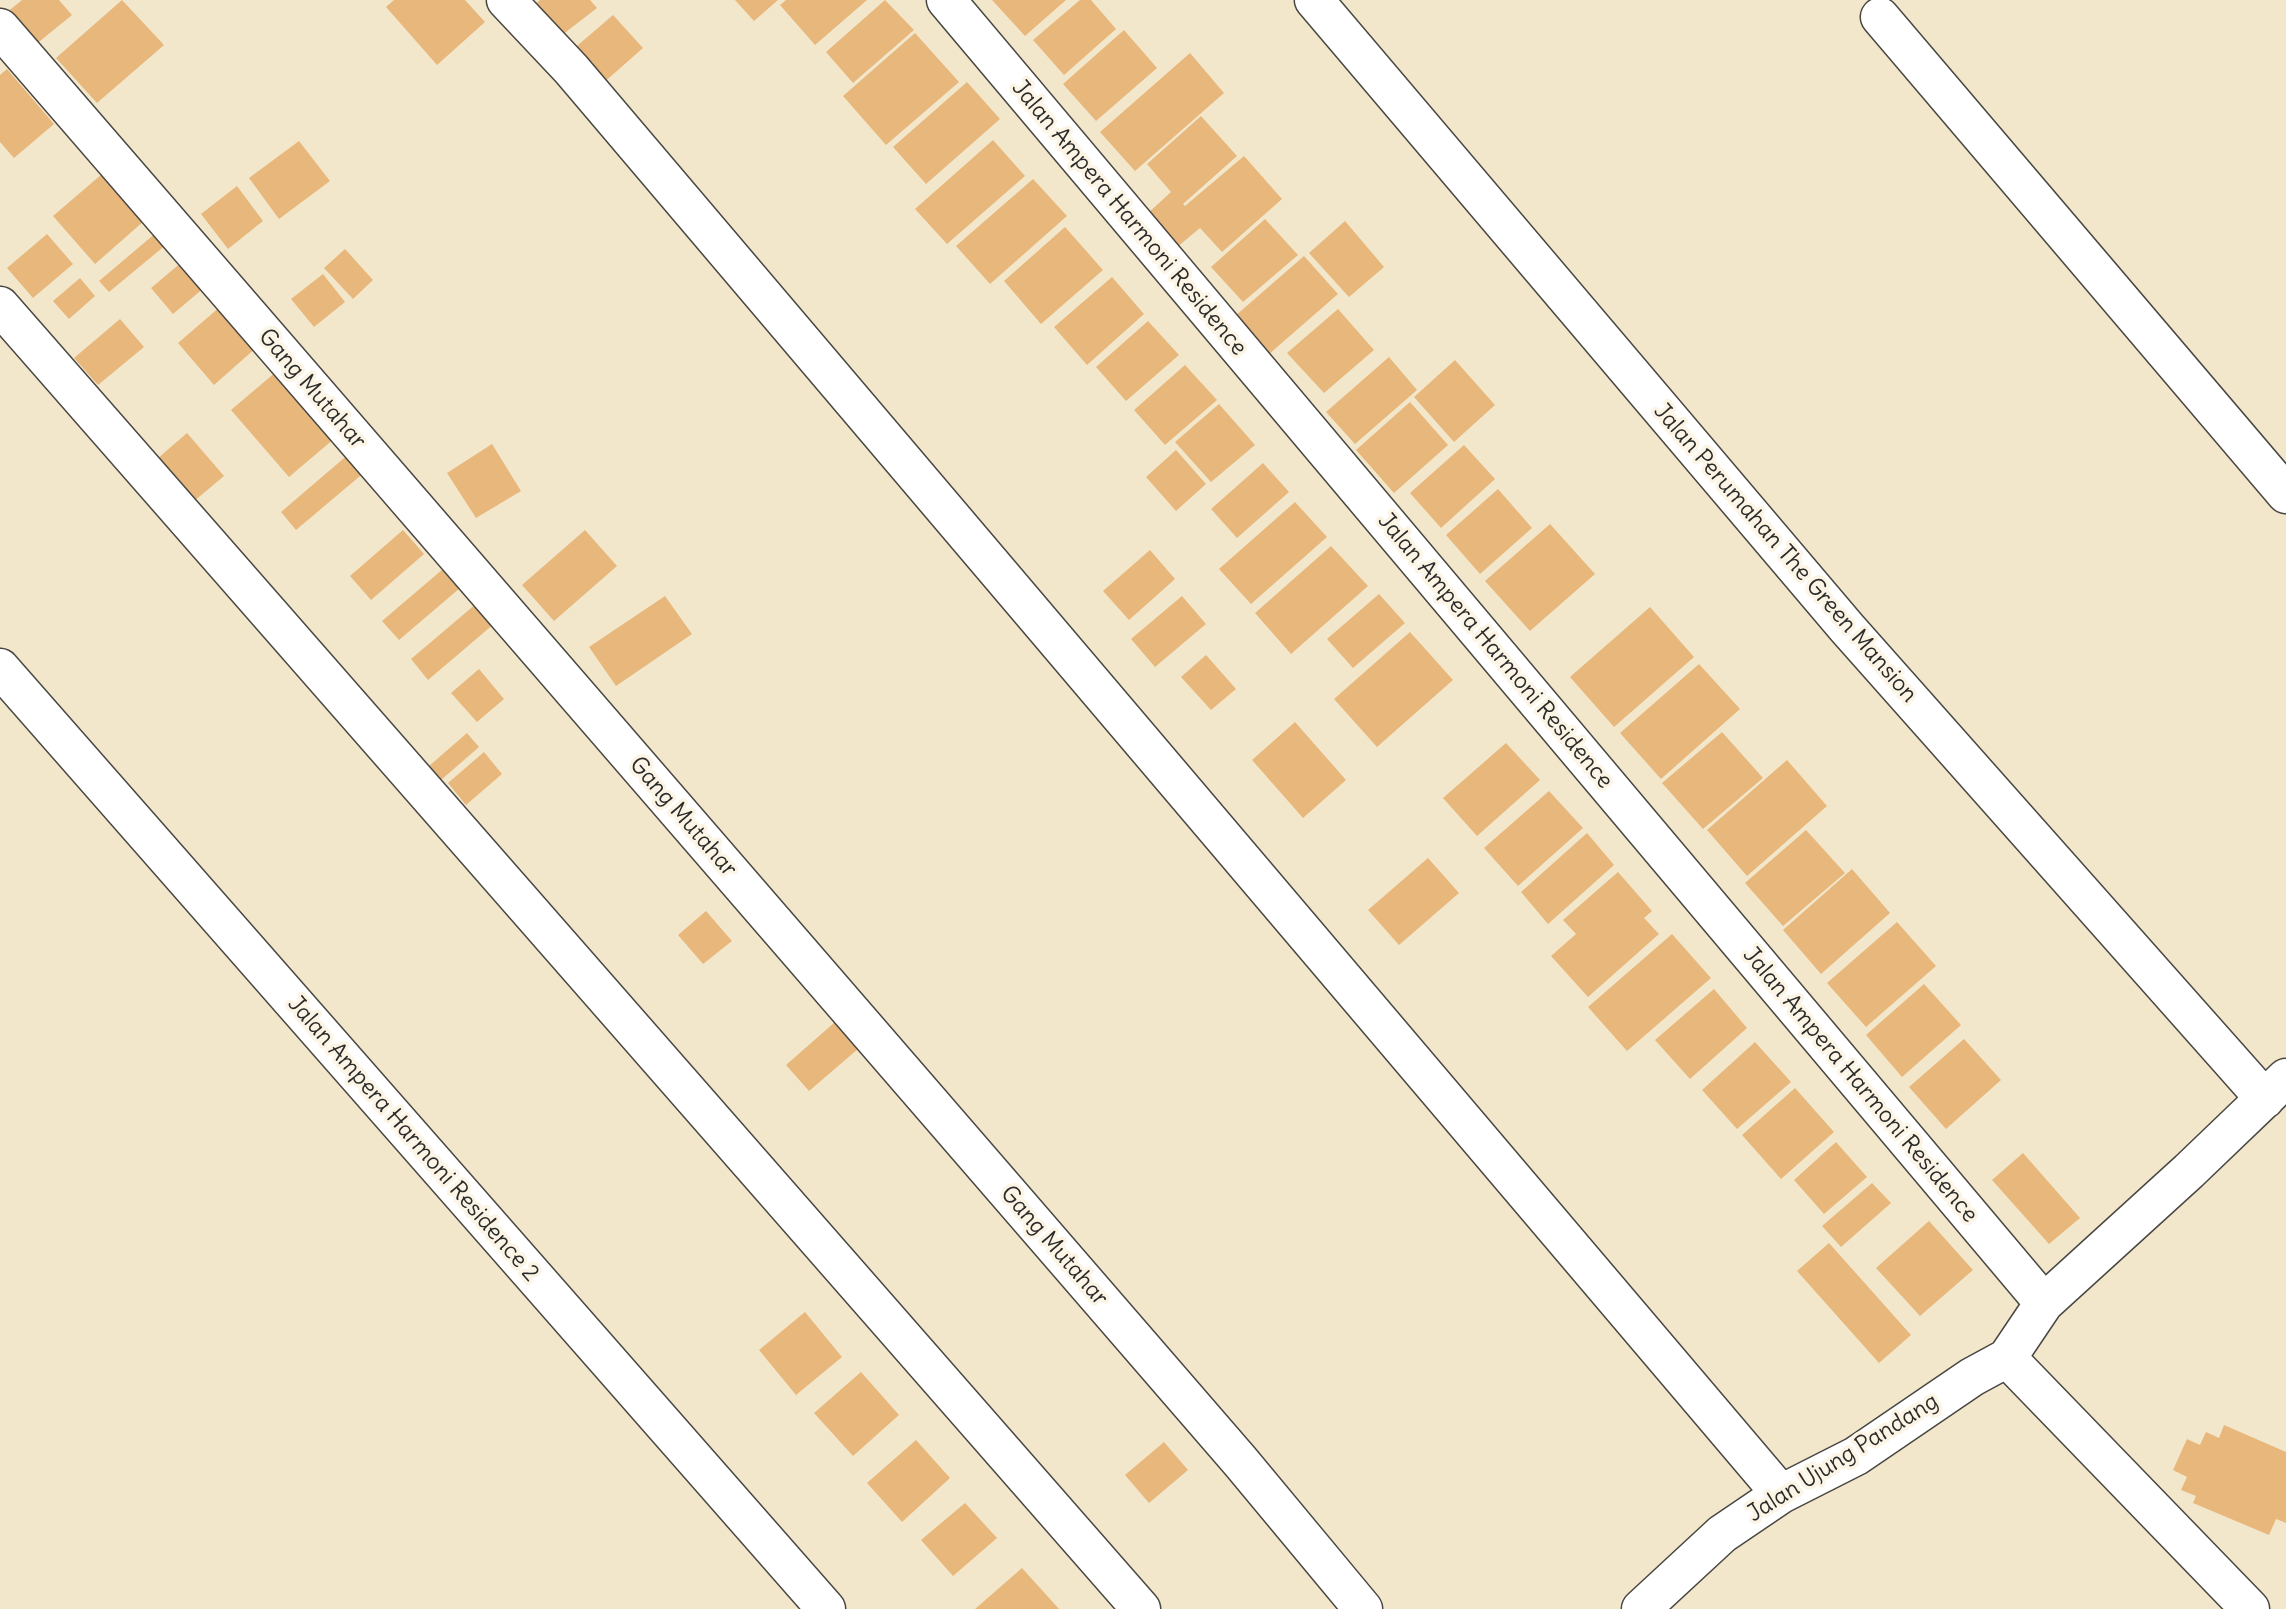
<!DOCTYPE html>
<style>
body{margin:0}
canvas{display:block;background:#f3e7cb}
</style>
<canvas width="2286" height="1609"></canvas>
<script>
const ctx = document.querySelector('canvas').getContext('2d');
ctx.lineJoin = 'round';
function fillPath(path, color) {
  ctx.fillStyle = color;
  ctx.fill(path, 'evenodd');
}
function poly(rows) {
  const path = new Path2D();
  for (const r of rows) {
    path.moveTo(r[0], r[1]);
    for (let i = 2; i < r.length; i += 2) path.lineTo(r[i], r[i + 1]);
  }
  return path;
}
function trace(path, color, width, dash) {
  ctx.strokeStyle = color;
  ctx.lineWidth = width;
  ctx.lineCap = dash ? 'butt' : 'round';
  ctx.setLineDash(dash || []);
  ctx.stroke(path);
}
function label(font, color, halo, rows, align = 'center') {
  ctx.font = font + ' Delius,sans-serif';
  ctx.lineWidth = 7;
  ctx.setLineDash([]);
  ctx.textBaseline = 'middle';
  ctx.strokeStyle = halo;
  ctx.fillStyle = color;
  for (const [text, x, y, turn = 0] of rows) {
    ctx.save();
    ctx.translate(x, y);
    ctx.rotate((+turn || 0) * Math.PI / 180);
    ctx.textAlign = isNaN(turn) ? turn : align;
    if (halo) ctx.strokeText(text, 0, 0);
    ctx.fillText(text, 0, 0);
    ctx.restore();
  }
}
fillPath(poly([
 [22,0,59,0,72,15,29,50,1,17],
 [122,0,164,45,97,103,56,58],
 [394,0,465,0,485,22,437,65,386,7],
 [540,0,590,0,597,8,553,42,528,10],
 [735,0,778,0,754,21],
 [786,0,867,0,815,45,780,5],
 [885,0,914,30,853,83,826,52],
 [992,0,1066,0,1025,36],
 [1080,0,1091,0,1116,29,1064,75,1033,40],
 [613,15,643,48,593,92,563,58],
 [1124,30,1157,68,1096,121,1063,84],
 [915,33,959,82,886,145,843,96],
 [1190,53,1224,93,1135,171,1100,132],
 [7,69,54,124,14,158,0,142,0,75],
 [967,82,1000,119,926,184,893,147],
 [1201,116,1237,156,1183,204,1185,206,1244,156,1282,199,1222,252,1200,228,1176,248,1147,214,1171,192,1147,164],
 [993,140,1025,176,947,244,915,209],
 [299,141,330,181,279,219,249,178],
 [102,174,144,221,95,264,53,216],
 [1033,179,1067,216,990,284,956,246],
 [237,186,263,221,228,249,201,214],
 [1265,219,1298,255,1243,302,1211,267],
 [1345,221,1384,267,1349,297,1309,253],
 [1065,227,1103,270,1041,324,1004,281],
 [157,232,167,244,109,292,99,281],
 [47,234,73,264,33,298,7,268],
 [345,249,373,280,353,299,324,268],
 [1304,256,1338,294,1268,355,1234,317],
 [183,261,205,287,173,314,151,288],
 [323,274,345,302,314,327,291,299],
 [1112,277,1144,314,1087,365,1054,327],
 [80,278,95,296,69,319,53,301],
 [221,306,257,347,214,385,178,343],
 [1338,309,1374,350,1324,393,1287,353],
 [120,319,144,347,98,385,74,358],
 [1148,321,1179,355,1126,401,1096,367],
 [1389,357,1417,390,1355,444,1326,412],
 [1455,360,1495,405,1454,442,1414,397],
 [1185,365,1217,400,1165,445,1134,410],
 [277,371,335,438,289,477,231,410],
 [1410,402,1448,445,1394,493,1356,450],
 [1219,404,1255,445,1211,482,1175,442],
 [187,433,224,476,193,502,157,459],
 [492,444,521,491,476,518,447,473],
 [1464,445,1495,479,1441,528,1410,493],
 [1176,450,1206,484,1176,511,1146,477],
 [350,453,366,471,296,530,281,512],
 [1263,463,1289,492,1237,538,1211,509],
 [1498,489,1532,528,1480,574,1446,535],
 [1295,502,1327,537,1251,604,1219,569],
 [1550,524,1595,574,1530,631,1485,581],
 [403,530,424,554,371,600,350,576],
 [585,530,617,566,554,621,522,585],
 [1331,546,1368,586,1291,654,1255,613],
 [1150,550,1175,579,1129,620,1103,591],
 [443,569,460,588,399,640,382,621],
 [1379,594,1405,623,1353,668,1327,639],
 [665,596,692,634,616,686,589,647],
 [1182,596,1206,624,1155,667,1131,639],
 [477,603,495,623,428,680,411,659],
 [1650,607,1694,657,1614,727,1570,677],
 [1410,632,1453,680,1377,747,1334,699],
 [1206,655,1236,689,1211,710,1181,677],
 [1699,664,1740,709,1661,779,1620,733],
 [479,669,504,699,477,722,451,693],
 [1295,722,1346,780,1303,818,1252,760],
 [1722,732,1763,778,1703,829,1662,783],
 [467,733,479,747,441,780,429,766],
 [1506,743,1540,780,1477,836,1443,798],
 [484,752,502,774,466,805,448,783],
 [1787,760,1827,806,1747,876,1707,830],
 [1549,791,1583,828,1518,886,1484,848],
 [1806,830,1845,873,1783,926,1745,883],
 [1587,833,1614,865,1548,924,1521,892],
 [1428,858,1459,893,1399,945,1368,910],
 [1852,869,1890,913,1821,974,1783,930],
 [1618,872,1652,911,1644,918,1659,934,1588,997,1551,956,1576,934,1563,920],
 [706,911,732,941,703,964,678,935],
 [1897,922,1936,966,1866,1027,1827,983],
 [1672,934,1711,978,1627,1051,1588,1007],
 [1924,984,1961,1025,1902,1077,1866,1035],
 [1714,989,1747,1028,1690,1079,1655,1040],
 [835,1022,858,1049,809,1091,786,1065],
 [1964,1039,2001,1080,1946,1129,1909,1087],
 [1755,1042,1791,1082,1737,1129,1702,1090],
 [1795,1088,1834,1132,1781,1179,1742,1135],
 [1836,1142,1867,1177,1824,1214,1794,1180],
 [2023,1153,2080,1218,2049,1244,1992,1180],
 [1872,1183,1891,1203,1841,1247,1822,1226],
 [1929,1221,1973,1270,1920,1316,1876,1268],
 [1829,1243,1911,1335,1879,1363,1797,1271],
 [805,1312,842,1357,796,1395,759,1350],
 [861,1372,899,1415,853,1456,814,1413],
 [2224,1425,2286,1452,2286,1523,2276,1519,2269,1535,2193,1503,2196,1496,2181,1490,2187,1477,2173,1470,2187,1439,2200,1445,2206,1432,2219,1438],
 [916,1440,950,1478,902,1522,867,1483],
 [1164,1442,1188,1470,1149,1503,1125,1475],
 [965,1503,997,1538,953,1576,921,1540],
 [1022,1568,1059,1609,975,1609]
]), '#e7b77c');
const minor = poly([
 [506,0,571,69,1781,1494],
 [946,0,2044,1303],
 [1314,0,1847,628,2265,1099],
 [1880,17,2286,494],
 [0,28,1240,1461,1363,1609],
 [0,306,1141,1609],
 [0,668,826,1609],
 [2007,1358,2250,1609],
 [1641,1609,1722,1534,1781,1494,1856,1456,1972,1377,2007,1358,2044,1303,2189,1171,2286,1078]
]);
trace(minor, '#494743', 41);
trace(minor, '#fff', 38);
label('23px', '#2b2b2b', '#fcf5e5', [
 ["Jalan Ampera Harmoni Residence",1129,218,50],
 ["Gang Mutahar",312,389,49],
 ["Jalan Perumahan The Green Mansion",1785,553,49],
 ["Jalan Ampera Harmoni Residence",1495,651,50],
 ["Gang Mutahar",683,817,49],
 ["Jalan Ampera Harmoni Residence",1860,1085,50],
 ["Jalan Ampera Harmoni Residence 2",413,1139,49],
 ["Gang Mutahar",1054,1246,49],
 ["Jalan Ujung Pandang",1843,1458,-32]
]);
</script>
